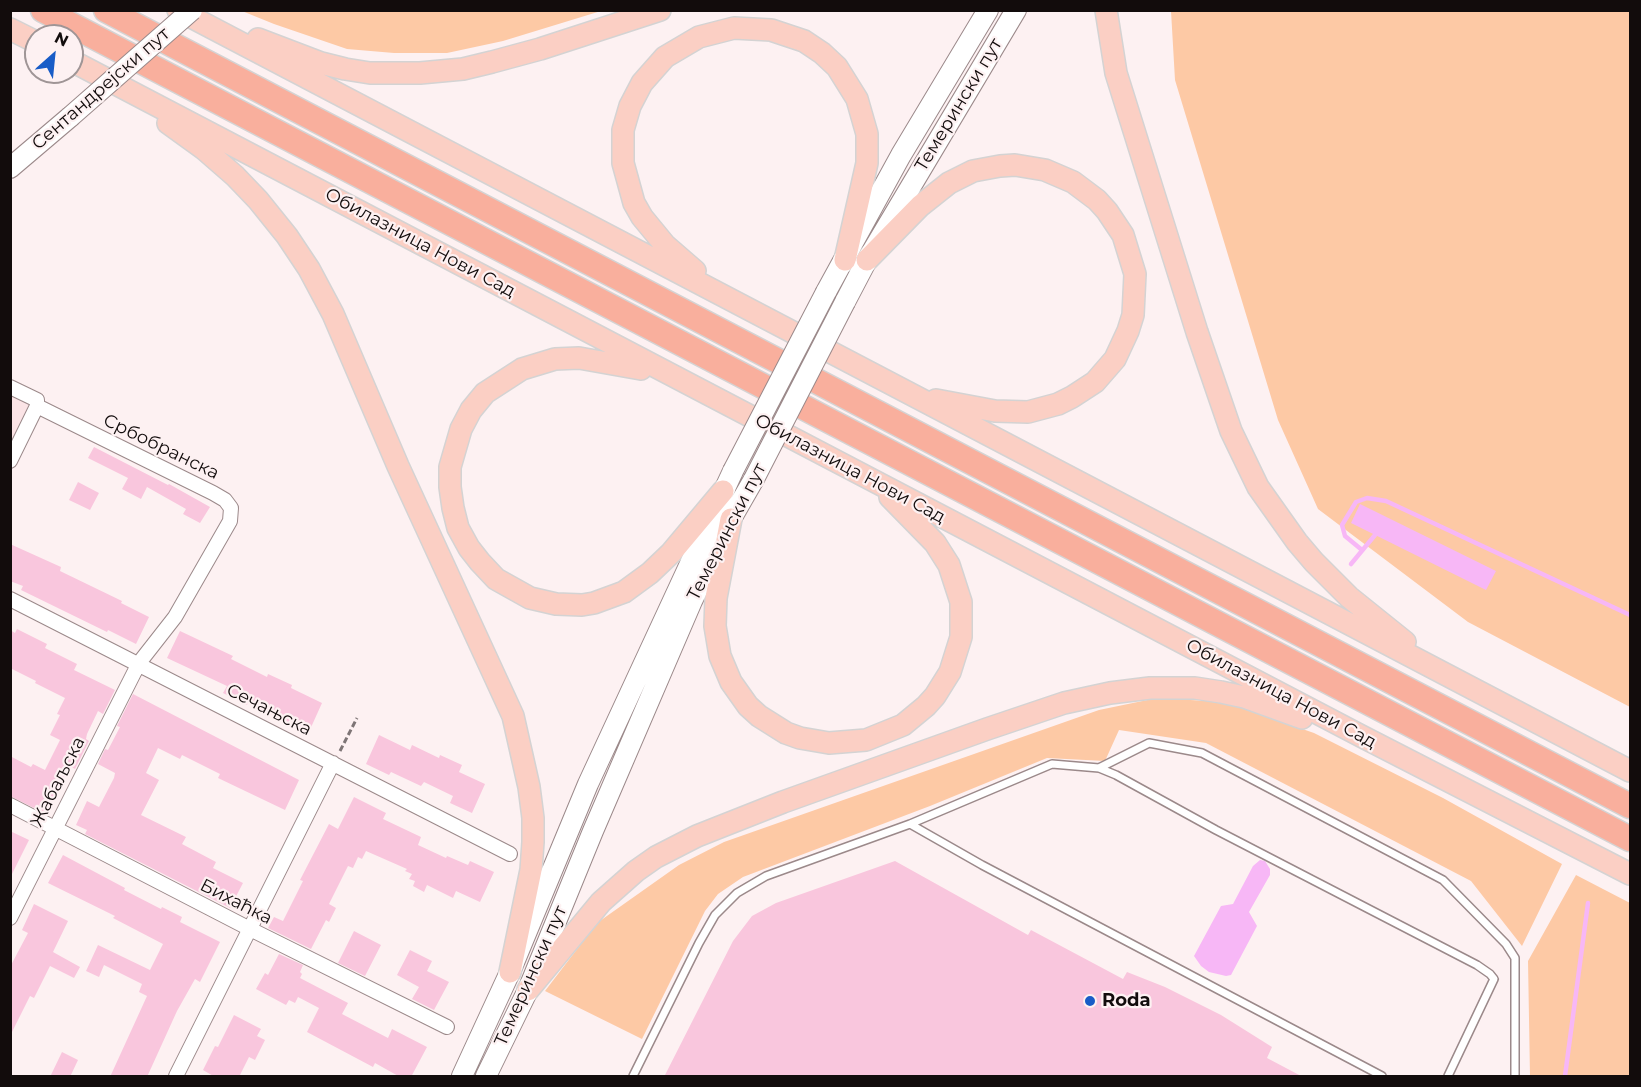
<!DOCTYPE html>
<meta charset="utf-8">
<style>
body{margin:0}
#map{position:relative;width:1641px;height:1087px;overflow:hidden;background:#fdf1f2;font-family:Montserrat,sans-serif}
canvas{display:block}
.frame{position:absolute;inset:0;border:12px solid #120c0c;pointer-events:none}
.north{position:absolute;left:24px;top:24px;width:60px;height:60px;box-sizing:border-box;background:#fdf1f2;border:2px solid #9f9596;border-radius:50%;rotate:27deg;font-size:16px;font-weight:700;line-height:24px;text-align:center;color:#120c0c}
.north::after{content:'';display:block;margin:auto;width:21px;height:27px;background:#185cc7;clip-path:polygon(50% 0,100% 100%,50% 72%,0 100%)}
</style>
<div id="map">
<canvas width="1641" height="1087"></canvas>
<div class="frame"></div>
<div class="north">N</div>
</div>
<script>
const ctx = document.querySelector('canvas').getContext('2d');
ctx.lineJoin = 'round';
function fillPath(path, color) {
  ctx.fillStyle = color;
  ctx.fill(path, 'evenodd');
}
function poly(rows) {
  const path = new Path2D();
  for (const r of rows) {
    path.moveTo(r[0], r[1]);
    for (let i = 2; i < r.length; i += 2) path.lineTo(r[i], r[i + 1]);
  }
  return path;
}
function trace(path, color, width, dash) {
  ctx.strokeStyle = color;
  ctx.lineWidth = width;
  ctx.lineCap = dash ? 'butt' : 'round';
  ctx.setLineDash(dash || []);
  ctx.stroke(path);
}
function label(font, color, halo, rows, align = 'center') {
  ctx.font = font + ' Montserrat,sans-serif';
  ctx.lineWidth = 4.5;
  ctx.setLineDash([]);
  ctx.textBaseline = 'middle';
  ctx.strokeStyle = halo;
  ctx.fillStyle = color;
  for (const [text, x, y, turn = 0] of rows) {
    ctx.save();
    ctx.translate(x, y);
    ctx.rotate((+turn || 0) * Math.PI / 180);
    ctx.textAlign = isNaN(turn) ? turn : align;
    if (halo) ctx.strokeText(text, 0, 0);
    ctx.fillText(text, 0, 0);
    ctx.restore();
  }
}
fillPath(poly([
 [11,392,35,404,11,454]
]), '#fbe4e6');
fillPath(poly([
 [242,11,601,11,503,41,447,53,394,53,347,49,274,24],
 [1171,11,1630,11,1630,707,1468,622,1318,509,1278,420,1175,80],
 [1157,698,1224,702,1314,733,1443,798,1562,864,1522,946,1471,881,1206,743,1119,730,1105,761,1047,758,930,806,743,877,718,894,705,911,642,1039,545,991,597,923,679,865,724,842,1099,710],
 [1576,875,1630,903,1630,1076,1530,1076,1528,961]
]), '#fdc9a5');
fillPath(poly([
 [1360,504,1496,571,1486,590,1351,523],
 [1260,860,1265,861,1270,869,1270,875,1249,912,1257,926,1231,975,1226,976,1209,972,1201,966,1194,956,1221,906,1233,904,1253,866]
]), '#f7b7f6');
trace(poly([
 [1362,550,1345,536,1342,525,1356,502,1367,498,1386,501,1630,615],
 [1351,564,1375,535],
 [1565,1076,1588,903]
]), '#f7b7f6', 4.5);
fillPath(poly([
 [94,447,168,485,169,484,210,507,200,523,183,514,186,509,147,487,141,499,122,489,128,478,88,458],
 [78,482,99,493,90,510,69,500],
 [10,544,61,567,60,571,122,601,121,603,149,617,136,644,108,630,107,632,21,590,23,586,10,581],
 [17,629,47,644,45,648,77,664,74,670,115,690,103,714,98,711,87,734,86,739,89,741,75,769,70,766,46,814,10,796,10,756,31,767,33,764,45,770,60,740,50,735,60,715,57,714,65,698,35,683,36,681,10,668,10,630,15,633],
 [180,631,233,656,231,659,267,677,268,674,292,685,291,688,322,703,308,734,248,702,247,705,223,693,227,686,167,658],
 [133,694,299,780,285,810,218,778,220,774,182,755,180,759,158,748,146,773,159,780,141,815,186,837,182,844,216,862,213,868,243,883,230,908,85,834,87,830,76,825,87,801,99,807,114,778,115,773,98,764,105,749,108,750,120,727,117,726],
 [379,735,410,750,412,745,439,758,440,755,462,765,459,772,485,784,472,813,450,803,453,796,424,782,421,786,391,772,389,775,366,764],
 [354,797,386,813,383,819,421,837,418,845,446,858,447,856,468,865,470,861,494,872,480,902,456,891,453,898,427,885,424,892,413,886,415,881,409,879,412,874,405,871,407,869,366,851,362,859,358,857,353,868,348,866,329,904,336,908,329,922,326,920,311,949,268,928,274,917,283,921,303,881,300,880,329,824,338,829],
 [10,831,29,840,10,878],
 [63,855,125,888,124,890,161,909,162,907,182,917,180,922,220,942,200,982,195,979,177,1011,147,1077,110,1077,147,996,139,992,142,984,104,965,99,977,86,971,98,945,150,970,163,944,113,918,115,916,48,883],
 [895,861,1028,935,1031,930,1123,979,1127,972,1165,987,1221,1015,1272,1047,1267,1058,1303,1077,664,1077,733,941,752,916,776,903],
 [34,904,68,921,53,952,80,967,74,978,50,966,34,998,30,996,10,1036,10,967,28,933,22,930],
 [354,931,381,945,365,976,338,963],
 [410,950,432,961,427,971,449,982,434,1010,412,999,419,987,397,975],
 [279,954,303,965,300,972,302,974,300,978,348,1003,342,1014,388,1038,392,1029,427,1047,411,1077,400,1077,375,1063,373,1067,307,1032,319,1008,298,997,295,1003,289,1000,286,1005,256,989,265,973,268,975],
 [234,1015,261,1029,257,1036,265,1040,255,1060,249,1057,239,1077,215,1077,203,1070,215,1046,218,1047],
 [62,1052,78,1060,70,1077,50,1077]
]), '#f9c6dd');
const lane = poly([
 [1099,768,1149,743,1202,753,1443,880,1506,944,1515,958,1515,1076],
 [910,824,1052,764,1099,768,1116,775,1216,830,1477,965,1490,974,1494,979,1448,1076],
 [633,1076,699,943,715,915,737,893,766,876,910,824,982,865,1382,1076]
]);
const street = poly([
 [10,387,37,400,37,406,10,461],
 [10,599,510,854],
 [10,805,250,929,447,1027],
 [10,918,139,663,175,617,230,521,231,508,225,500,213,493,37,406],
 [176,1076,333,763]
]);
const secondary = poly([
 [10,168,70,117],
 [826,292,901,155,988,10],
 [845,302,867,260,1016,10],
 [462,1076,510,972,588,784,733,471],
 [486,1076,528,990,593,831,692,601,731,519,754,479]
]);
const primary = poly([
 [178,10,1630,771],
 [1106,10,1116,73,1197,332,1231,431,1258,487,1297,542,1314,562,1349,597,1405,642],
 [10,29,36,42],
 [258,39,321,63,345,69,370,73,420,73,463,69,492,62,540,49,660,10],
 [72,61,1363,737,1630,874],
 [168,123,204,149,235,176,258,200,287,236,309,269,333,314,398,466,513,716,529,787,533,818,533,842,531,870,510,972],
 [867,260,920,206,949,183,973,171,1000,166,1015,165,1045,170,1073,182,1097,200,1107,211,1123,235,1135,274,1133,315,1128,331,1115,359,1095,382,1072,397,1058,404,1028,412,995,411,936,400],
 [695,271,665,245,642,217,634,203,623,163,623,130,630,106,642,83,665,57,699,37,734,28,771,30,804,41,822,53,837,67,857,99,867,134,867,163,845,260],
 [641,369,579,358,555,359,522,369,485,393,471,410,461,429,450,467,450,487,453,508,458,528,469,548,480,562,496,579,530,598,556,604,582,605,594,603,624,592,650,573,671,553,723,491],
 [731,519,716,598,715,626,720,656,731,682,748,706,759,716,786,733,800,738,829,743,866,740,903,725,926,706,935,696,950,672,961,637,961,602,949,565,935,543,890,497],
 [528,990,601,902,636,871,656,857,697,836,783,802,987,729,1064,703,1110,693,1150,688,1195,688,1221,692,1244,697,1302,718]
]);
const highway = poly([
 [43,10,1630,839],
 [106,10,1630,806]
]);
trace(lane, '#9b898a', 10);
trace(street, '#9b898a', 16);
trace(secondary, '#9b898a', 22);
trace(primary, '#d4d3d3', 24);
trace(highway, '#d4d3d3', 27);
trace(poly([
 [340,751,357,718]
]), '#7e7576', 3, [6, 3]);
trace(lane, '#fff', 7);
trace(street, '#fff', 14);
trace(secondary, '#fff', 20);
trace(primary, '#fbcfc4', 21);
trace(highway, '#f9af9d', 24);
const secondaryBridge = poly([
 [70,117,192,10],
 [733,471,826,292],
 [754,479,845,302]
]);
trace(secondaryBridge, '#9b898a', 22, []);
trace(secondaryBridge, '#fff', 20);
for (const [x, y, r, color] of [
 [1090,1001,6,"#185cc7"]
]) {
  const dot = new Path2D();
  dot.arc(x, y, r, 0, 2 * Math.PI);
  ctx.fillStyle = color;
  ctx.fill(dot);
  trace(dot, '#fdf1f2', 2);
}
label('18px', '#120c0c', '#fdf1f2', [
 ["Сентандрејски пут",101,89,-41],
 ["Темерински пут",959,105,-59],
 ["Обилазница Нови Сад",420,243,28],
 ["Србобранска",161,447,26],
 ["Обилазница Нови Сад",850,469,28],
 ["Темерински пут",727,532,-63],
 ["Обилазница Нови Сад",1281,694,28],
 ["Сечањска",269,710,27],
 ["Жабаљска",58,782,-63],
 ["Бихаћка",236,902,27],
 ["Темерински пут",531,976,-66]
]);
label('bold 18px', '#120c0c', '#fdf1f2', [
 ["Roda",1102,1001]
], 'left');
</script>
